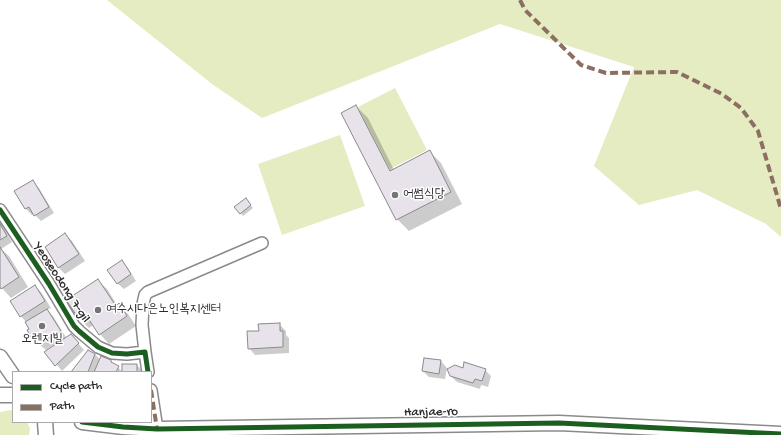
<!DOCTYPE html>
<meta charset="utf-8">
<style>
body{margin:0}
#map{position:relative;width:781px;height:435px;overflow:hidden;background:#fff;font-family:"Gochi Hand",sans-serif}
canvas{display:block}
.legend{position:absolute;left:12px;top:371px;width:140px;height:52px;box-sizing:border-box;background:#fff;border:1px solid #aaa;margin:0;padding:5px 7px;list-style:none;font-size:12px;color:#2b2b2b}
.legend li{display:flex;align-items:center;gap:8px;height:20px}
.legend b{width:20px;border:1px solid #aaa}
</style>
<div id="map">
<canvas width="781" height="435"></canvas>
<ul class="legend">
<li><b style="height:5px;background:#1b5e20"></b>Cycle path</li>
<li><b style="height:5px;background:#8d6e63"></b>Path</li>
</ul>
</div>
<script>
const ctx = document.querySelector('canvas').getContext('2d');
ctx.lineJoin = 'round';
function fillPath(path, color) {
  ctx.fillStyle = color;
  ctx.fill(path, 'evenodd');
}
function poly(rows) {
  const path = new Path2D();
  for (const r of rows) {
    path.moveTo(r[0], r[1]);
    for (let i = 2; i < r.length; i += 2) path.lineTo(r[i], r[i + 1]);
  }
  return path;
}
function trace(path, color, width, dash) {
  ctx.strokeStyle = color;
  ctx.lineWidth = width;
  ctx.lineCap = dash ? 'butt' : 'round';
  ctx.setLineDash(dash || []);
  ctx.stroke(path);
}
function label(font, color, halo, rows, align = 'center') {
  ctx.font = font + ' "Gochi Hand","Poor Story",sans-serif';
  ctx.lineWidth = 3;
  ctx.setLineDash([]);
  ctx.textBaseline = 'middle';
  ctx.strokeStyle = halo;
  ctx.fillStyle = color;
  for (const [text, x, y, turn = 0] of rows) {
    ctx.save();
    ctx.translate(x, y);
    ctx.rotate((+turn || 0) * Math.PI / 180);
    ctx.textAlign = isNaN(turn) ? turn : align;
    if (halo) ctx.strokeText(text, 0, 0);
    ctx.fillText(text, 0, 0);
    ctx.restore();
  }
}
fillPath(poly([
 [107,0,781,0,781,237,766,224,697,190,639,205,594,166,634,67,500,24,262,118,212,84],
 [395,88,427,150,390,169,358,107],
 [340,135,365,206,282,235,258,164],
 [11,410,13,411,13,422,27,422,30,429,29,435,0,435,0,412]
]), '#e5ecc2');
fillPath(poly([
 [356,106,368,118,394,170,429,151,441,163,462,204,409,231,397,219],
 [33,182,39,188,54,213,41,221,34,214,32,215,26,209],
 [248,202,253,208,243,216,241,213],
 [0,222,12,242,1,249,9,256,28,287,11,298,0,286],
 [65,234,72,241,85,261,65,274,59,268,46,248],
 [122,261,128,268,136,281,124,289,117,283],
 [97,280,107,289,117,305,119,305,128,314,136,326,109,344,100,334,94,325,89,328,80,319,68,300],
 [35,286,41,292,51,308,47,310,53,316,67,339,77,342,84,350,62,371,46,352,58,345,57,343,46,350,32,338,26,322,21,316],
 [279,324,286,331,286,335,289,338,289,353,255,355,249,348,260,332],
 [95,354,100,360,111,361,123,372,123,365,137,365,143,372,72,372],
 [441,361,447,368,445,379,429,377,423,371],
 [463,369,485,370,491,376,488,387,481,385,480,389,457,382,451,376]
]), '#0003');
const building = poly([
 [356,105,390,171,430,150,451,192,396,220,341,113,356,105],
 [33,180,49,207,34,216,29,207,25,209,14,191,33,180],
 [246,198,251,205,240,214,234,207,246,198],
 [0,224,7,236,0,240,0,224],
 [65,233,79,254,58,268,45,247,65,233],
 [0,247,19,277,1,289,0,287,0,247],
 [122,260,131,274,117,284,107,270,122,260],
 [98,279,116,306,119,303,127,316,99,335,86,315,79,319,66,300,98,279],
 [35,285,45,301,20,317,10,301,35,285],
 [47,309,61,331,39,344,34,337,32,339,27,330,29,329,25,322,47,309],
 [280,323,280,331,283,331,283,347,248,349,247,331,259,331,258,324,280,323],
 [71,334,79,343,55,366,44,352,71,334],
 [88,350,95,354,88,372,71,372,88,350],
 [101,356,111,360,111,362,119,366,116,372,94,372,101,356],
 [424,358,441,360,439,374,422,371,424,358],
 [464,362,486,369,482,381,475,379,473,383,450,376,447,369,455,365,463,368,464,362],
 [122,364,137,364,137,372,122,372,122,364]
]);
fillPath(building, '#e8e2eb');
trace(building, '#8a8a8a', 1);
const minor = poly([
 [0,210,49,284,74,326,79,331,98,347,112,353,127,354,145,352,148,372],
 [145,352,142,325,143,304,145,295,148,292,262,243],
 [151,390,157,429]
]);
const tertiary = poly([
 [0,357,13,376],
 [0,395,13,395],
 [45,422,46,435],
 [82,422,123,427,157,429,559,423,781,434]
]);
trace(minor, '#8a8a8a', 14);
trace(tertiary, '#8a8a8a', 17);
trace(minor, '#fff', 11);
trace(tertiary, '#fff', 14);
trace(poly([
 [520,0,525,10,581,65,606,73,677,72,722,94,741,108,758,131,781,209],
 [151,390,157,429]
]), '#8d6e63', 4, [8, 4]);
trace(poly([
 [0,210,49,284,74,326,79,331,98,347,112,353,127,354,145,352,148,372],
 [82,422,123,427,157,429,559,423,781,434]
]), '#1b5e20', 5);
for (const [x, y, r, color] of [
 [395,195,4,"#757575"],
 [98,310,4,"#757575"],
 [42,326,4,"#757575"]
]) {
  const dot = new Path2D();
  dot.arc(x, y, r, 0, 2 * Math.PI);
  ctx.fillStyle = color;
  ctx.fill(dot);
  trace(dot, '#fff', 1.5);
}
label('13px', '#2b2b2b', '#fff', [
 ["어썸식당",403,195],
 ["여수시다은노인복지센터",106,310],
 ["오렌지빌",42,340,"center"]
], 'left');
label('13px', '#2b2b2b', '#fff', [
 ["Yeoseodong 7-gil",61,283,57],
 ["Hanjae-ro",431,413,-1]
]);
</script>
